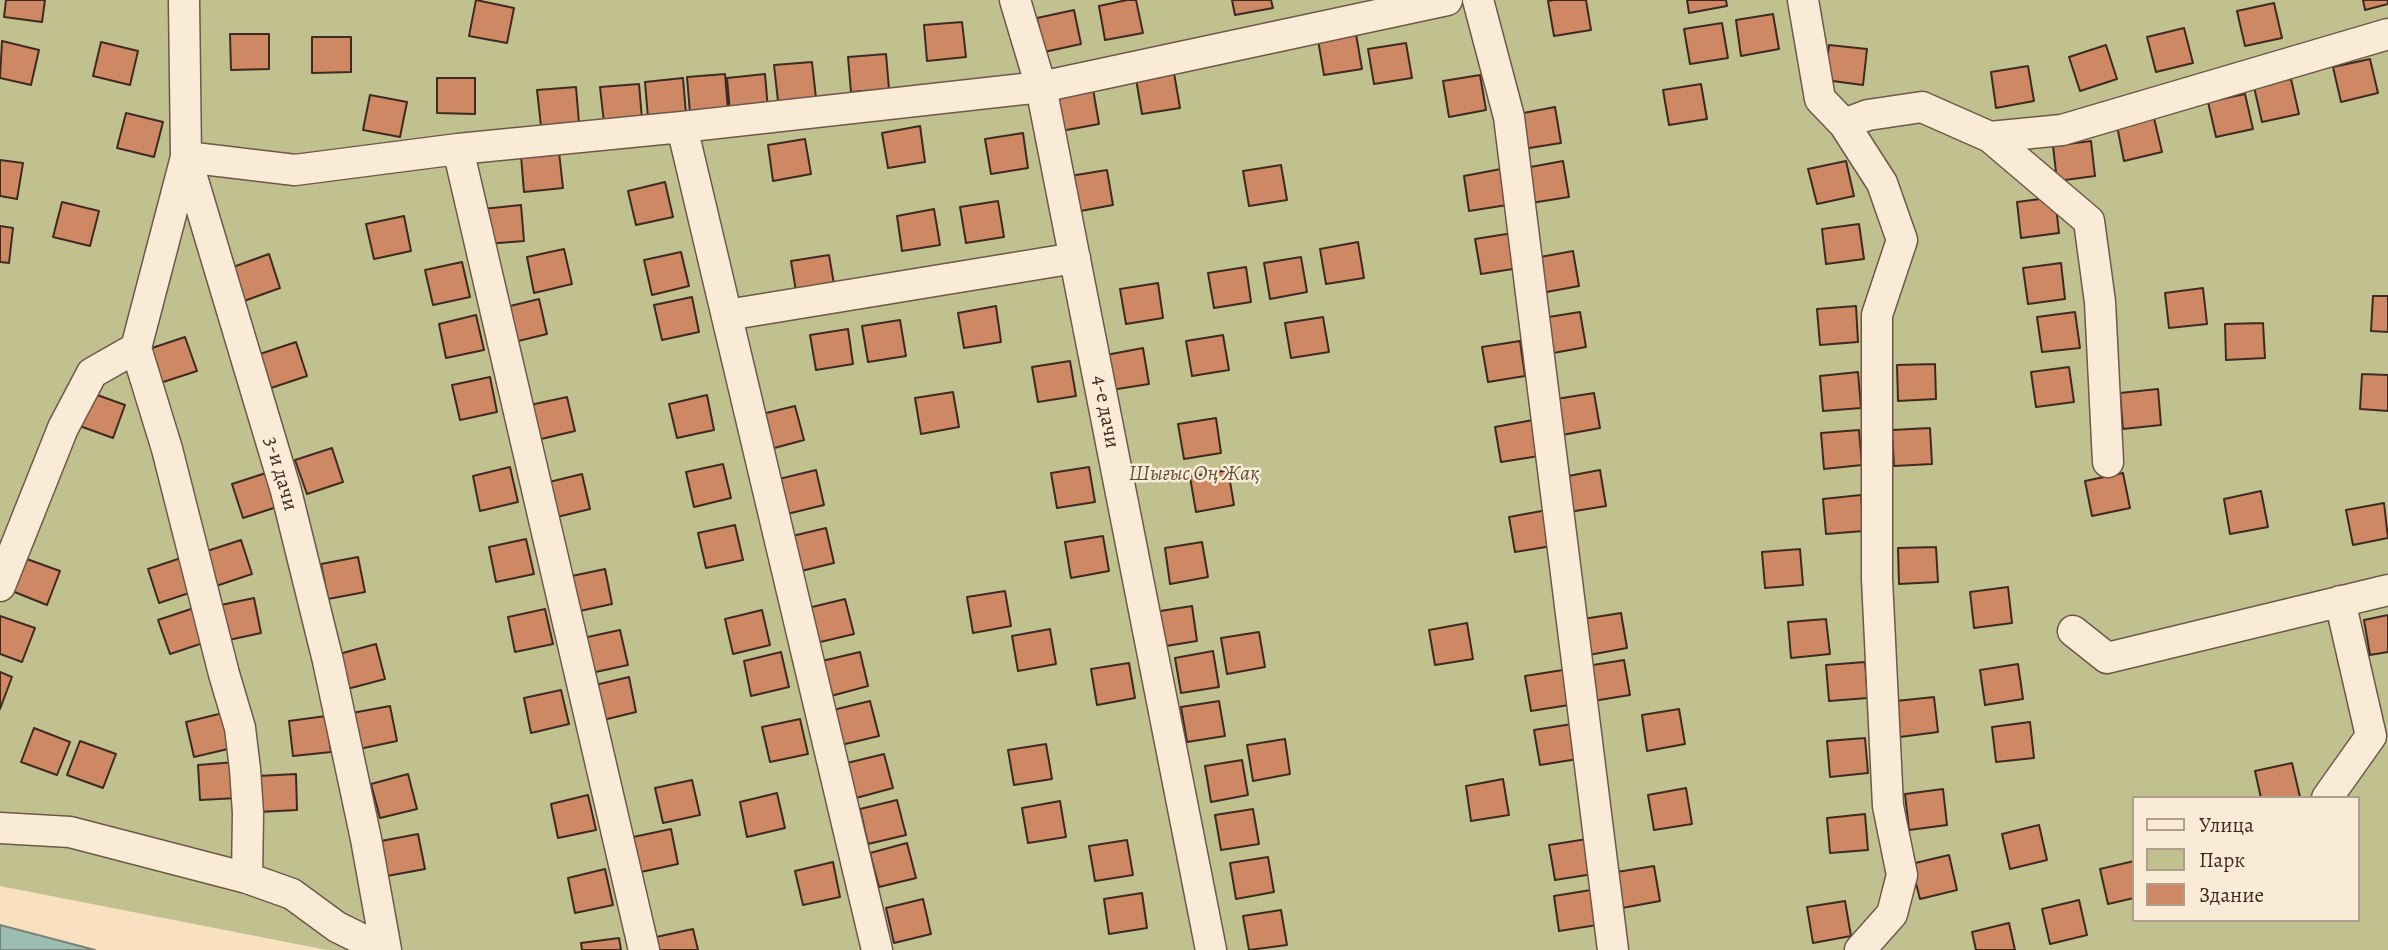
<!DOCTYPE html>
<meta charset="utf-8">
<style>
body{margin:0}
#map{position:relative;width:2388px;height:950px;overflow:hidden;background:#f8e0c0;font-family:Alegreya,serif}
canvas{display:block}
.legend{position:absolute;left:2132px;top:796px;width:228px;height:126px;box-sizing:border-box;background:#faebd6;border:2px solid #af9e8e;margin:0;padding:9px 12px;list-style:none;font-size:21px;color:#3f2a22}
.legend li{display:flex;align-items:center;gap:14px;height:35px}
.legend b{width:35px;border:2px solid #af9e8e}
</style>
<div id="map">
<canvas width="2388" height="950"></canvas>
<ul class="legend">
<li><b style="height:9px;background:#faebd6"></b>Улица</li>
<li><b style="height:19px;background:#c1c190"></b>Парк</li>
<li><b style="height:19px;background:#ce8964"></b>Здание</li>
</ul>
</div>
<script>
const ctx = document.querySelector('canvas').getContext('2d');
ctx.lineJoin = 'round';
function fillPath(path, color) {
  ctx.fillStyle = color;
  ctx.fill(path, 'evenodd');
}
function poly(rows) {
  const path = new Path2D();
  for (const r of rows) {
    path.moveTo(r[0], r[1]);
    for (let i = 2; i < r.length; i += 2) path.lineTo(r[i], r[i + 1]);
  }
  return path;
}
function trace(path, color, width, dash) {
  ctx.strokeStyle = color;
  ctx.lineWidth = width;
  ctx.lineCap = dash ? 'butt' : 'round';
  ctx.setLineDash(dash || []);
  ctx.stroke(path);
}
function label(font, color, halo, rows, align = 'center') {
  ctx.font = font + ' Alegreya,serif';
  ctx.lineWidth = 5;
  ctx.setLineDash([]);
  ctx.textBaseline = 'middle';
  ctx.strokeStyle = halo;
  ctx.fillStyle = color;
  for (const [text, x, y, turn = 0] of rows) {
    ctx.save();
    ctx.translate(x, y);
    ctx.rotate((+turn || 0) * Math.PI / 180);
    ctx.textAlign = isNaN(turn) ? turn : align;
    if (halo) ctx.strokeText(text, 0, 0);
    ctx.fillText(text, 0, 0);
    ctx.restore();
  }
}
fillPath(poly([
 [0,0,2388,0,2388,950,327,950,0,886],
 [2134,798,2358,798,2358,920,2134,920]
]), '#c1c190');
const water = poly([
 [0,925,95,950,0,950,0,925]
]);
fillPath(water, '#9dbdb1');
trace(water, '#778278', 2);
const building = poly([
 [6,0,45,0,42,22,4,17,6,0],
 [476,0,514,8,507,43,469,36,476,0],
 [1127,0,1136,0,1143,33,1105,40,1099,6,1127,0],
 [1232,0,1271,0,1273,8,1235,15,1232,0],
 [1554,0,1586,0,1591,30,1554,36,1548,1,1554,0],
 [1687,0,1726,0,1727,6,1689,13,1687,0],
 [2363,0,2388,0,2388,4,2365,10,2363,0],
 [2274,3,2282,38,2245,46,2237,11,2274,3],
 [1074,10,1081,44,1044,52,1037,18,1074,10],
 [1773,14,1779,49,1741,56,1736,20,1773,14],
 [962,22,966,57,927,61,924,25,962,22],
 [1722,23,1728,58,1690,64,1684,29,1722,23],
 [2184,28,2193,63,2156,72,2147,37,2184,28],
 [230,34,269,34,269,69,231,70,230,34],
 [1356,34,1362,69,1324,75,1318,40,1356,34],
 [312,37,351,37,351,72,312,73,312,37],
 [2,41,39,50,31,85,0,78,2,41],
 [101,42,138,51,130,85,93,76,101,42],
 [1406,43,1412,78,1374,84,1368,49,1406,43],
 [1829,45,1867,49,1863,85,1825,80,1829,45],
 [2106,45,2117,79,2080,91,2069,57,2106,45],
 [886,54,889,89,851,92,848,57,886,54],
 [2370,59,2378,93,2341,102,2333,67,2370,59],
 [812,62,816,98,778,101,774,65,812,62],
 [2028,66,2034,101,1996,108,1991,72,2028,66],
 [1174,73,1180,108,1142,114,1136,79,1174,73],
 [725,74,728,110,690,113,687,77,725,74],
 [765,74,768,110,730,113,727,78,765,74],
 [1480,75,1486,110,1449,117,1443,81,1480,75],
 [437,78,475,78,475,114,437,113,437,78],
 [683,78,686,114,648,118,645,82,683,78],
 [2291,79,2299,114,2262,122,2254,87,2291,79],
 [639,84,642,119,604,123,600,87,639,84],
 [1701,84,1707,119,1669,125,1663,90,1701,84],
 [576,87,579,123,541,126,537,90,576,87],
 [1093,89,1099,124,1061,131,1055,95,1093,89],
 [2245,94,2253,129,2216,137,2208,102,2245,94],
 [370,95,407,102,400,137,363,130,370,95],
 [1555,107,1561,143,1523,149,1518,114,1555,107],
 [126,113,163,122,154,157,117,148,126,113],
 [2154,118,2162,152,2124,161,2117,126,2154,118],
 [920,126,925,162,888,168,882,133,920,126],
 [1023,133,1028,168,991,174,985,139,1023,133],
 [805,139,811,174,773,181,768,145,805,139],
 [2091,141,2095,176,2057,181,2053,146,2091,141],
 [559,152,563,188,524,192,521,156,559,152],
 [0,160,23,163,17,199,0,196,0,160],
 [1563,161,1569,197,1531,203,1525,168,1563,161],
 [1846,161,1854,196,1817,204,1808,169,1846,161],
 [1281,165,1287,200,1249,206,1243,171,1281,165],
 [1501,169,1507,205,1469,211,1464,176,1501,169],
 [1107,170,1113,205,1075,212,1070,176,1107,170],
 [665,182,673,217,636,225,628,191,665,182],
 [2055,197,2059,233,2021,238,2017,202,2055,197],
 [998,201,1004,237,966,243,960,207,998,201],
 [62,202,99,211,90,246,53,237,62,202],
 [521,205,524,241,486,244,483,209,521,205],
 [934,209,940,245,902,251,897,216,934,209],
 [404,216,411,251,374,259,366,224,404,216],
 [1859,224,1864,259,1826,264,1822,229,1859,224],
 [0,226,13,228,9,263,0,262,0,226],
 [1513,233,1519,268,1481,274,1475,239,1513,233],
 [1358,242,1364,278,1326,284,1320,249,1358,242],
 [564,249,572,284,534,293,527,257,564,249],
 [1573,251,1579,286,1541,293,1535,258,1573,251],
 [681,252,689,286,652,295,644,260,681,252],
 [269,254,280,288,244,301,233,267,269,254],
 [829,255,835,290,797,297,791,261,829,255],
 [1301,257,1307,292,1270,299,1264,263,1301,257],
 [462,262,470,297,433,305,425,270,462,262],
 [2061,263,2065,299,2028,304,2023,268,2061,263],
 [1246,267,1251,302,1214,308,1208,273,1246,267],
 [1158,283,1163,318,1126,324,1120,289,1158,283],
 [2203,288,2207,324,2169,328,2165,293,2203,288],
 [2373,296,2388,296,2388,332,2371,331,2373,296],
 [692,297,699,332,662,340,654,305,692,297],
 [539,299,547,334,510,343,502,308,539,299],
 [996,306,1001,342,964,348,958,313,996,306],
 [1856,306,1858,342,1820,345,1817,309,1856,306],
 [1580,312,1586,347,1548,354,1542,318,1580,312],
 [2075,312,2080,348,2042,352,2037,317,2075,312],
 [476,315,484,350,446,358,439,324,476,315],
 [1323,317,1329,352,1291,358,1285,323,1323,317],
 [900,320,906,356,868,362,862,326,900,320],
 [2263,323,2265,358,2226,360,2225,324,2263,323],
 [848,329,853,364,816,370,810,335,848,329],
 [1223,335,1229,370,1192,376,1186,341,1223,335],
 [185,337,197,371,160,383,149,349,185,337],
 [1520,341,1525,376,1488,382,1482,347,1520,341],
 [296,342,307,376,271,388,260,354,296,342],
 [1143,348,1149,384,1111,390,1106,355,1143,348],
 [1070,361,1076,396,1038,402,1032,367,1070,361],
 [1935,364,1936,399,1898,401,1897,365,1935,364],
 [2069,367,2074,402,2036,407,2031,372,2069,367],
 [1858,372,1861,408,1823,411,1820,376,1858,372],
 [2362,374,2388,375,2388,411,2360,409,2362,374],
 [490,377,497,412,460,420,452,385,490,377],
 [2158,389,2161,425,2123,429,2120,393,2158,389],
 [89,392,125,405,113,438,77,425,89,392],
 [953,392,959,427,921,434,915,398,953,392],
 [1594,393,1600,428,1562,435,1556,399,1594,393],
 [707,395,714,430,677,438,669,404,707,395],
 [567,397,575,431,537,440,530,405,567,397],
 [795,406,804,440,767,450,758,415,795,406],
 [1216,418,1221,453,1184,459,1178,424,1216,418],
 [1533,420,1539,456,1501,462,1495,427,1533,420],
 [1930,428,1932,464,1894,466,1892,430,1930,428],
 [1859,430,1862,465,1824,469,1821,433,1859,430],
 [332,448,343,482,307,494,295,460,332,448],
 [723,464,731,498,694,507,686,472,723,464],
 [510,467,518,502,480,511,473,476,510,467],
 [1089,467,1095,502,1057,508,1051,473,1089,467],
 [816,470,824,505,787,514,779,479,816,470],
 [1228,470,1234,505,1196,512,1190,477,1228,470],
 [1600,470,1606,506,1569,512,1563,477,1600,470],
 [269,472,280,506,243,518,232,484,269,472],
 [2123,473,2130,508,2092,516,2085,481,2123,473],
 [582,474,590,509,553,518,545,483,582,474],
 [2261,491,2268,527,2230,534,2224,499,2261,491],
 [1861,495,1864,531,1826,534,1823,499,1861,495],
 [2384,503,2388,538,2353,545,2346,510,2384,503],
 [1547,510,1552,546,1515,552,1509,517,1547,510],
 [735,525,743,560,706,568,698,533,735,525],
 [826,528,834,563,797,572,788,537,826,528],
 [1103,536,1109,571,1071,578,1065,542,1103,536],
 [526,539,534,574,496,582,489,547,526,539],
 [241,540,252,574,216,586,204,552,241,540],
 [1202,542,1208,577,1170,584,1165,548,1202,542],
 [1936,547,1938,582,1899,584,1898,548,1936,547],
 [1800,549,1803,585,1765,588,1762,552,1800,549],
 [184,557,195,591,159,603,148,569,184,557],
 [358,557,365,592,328,599,321,564,358,557],
 [24,558,60,571,47,605,12,591,24,558],
 [605,569,612,604,575,612,567,577,605,569],
 [2008,587,2012,623,1974,628,1970,592,2008,587],
 [1005,591,1011,626,973,633,967,597,1005,591],
 [254,598,261,633,224,641,216,606,254,598],
 [845,599,854,634,816,643,808,608,845,599],
 [1192,606,1197,641,1160,647,1154,612,1192,606],
 [194,608,206,642,170,654,158,620,194,608],
 [545,609,553,644,515,652,508,617,545,609],
 [762,610,770,645,733,654,725,619,762,610],
 [1621,613,1627,648,1589,655,1583,619,1621,613],
 [2388,615,2388,652,2370,655,2364,620,2388,615],
 [0,616,35,628,22,662,0,654,0,616],
 [1826,619,1830,654,1791,658,1788,622,1826,619],
 [1467,623,1473,659,1435,665,1429,630,1467,623],
 [1050,629,1056,664,1018,671,1012,636,1050,629],
 [620,630,628,665,591,673,583,638,620,630],
 [1259,632,1265,667,1227,674,1221,638,1259,632],
 [376,644,385,679,347,689,339,654,376,644],
 [1213,651,1219,687,1181,693,1175,658,1213,651],
 [781,652,789,687,751,696,744,661,781,652],
 [860,652,868,686,831,696,822,661,860,652],
 [1624,660,1630,695,1593,701,1587,666,1624,660],
 [1865,662,1868,698,1829,701,1826,665,1865,662],
 [1129,663,1135,698,1097,705,1091,669,1129,663],
 [2018,664,2023,699,1985,705,1980,670,2018,664],
 [1563,670,1569,705,1531,711,1525,676,1563,670],
 [0,672,12,677,0,709,0,672],
 [629,677,636,712,599,721,591,686,629,677],
 [561,690,569,724,531,733,524,698,561,690],
 [1934,697,1938,732,1900,737,1896,701,1934,697],
 [870,701,879,736,841,745,833,710,870,701],
 [1219,701,1225,736,1187,742,1181,707,1219,701],
 [390,706,397,741,359,749,352,713,390,706],
 [1679,709,1685,744,1647,751,1642,715,1679,709],
 [223,713,232,748,194,757,186,722,223,713],
 [326,716,331,752,293,756,289,721,326,716],
 [800,719,808,754,770,762,762,727,800,719],
 [2030,722,2034,758,1996,762,1992,727,2030,722],
 [1572,724,1578,759,1540,765,1534,730,1572,724],
 [34,728,70,742,57,775,21,762,34,728],
 [1865,738,1868,773,1830,777,1827,741,1865,738],
 [1285,739,1290,774,1253,781,1247,745,1285,739],
 [80,741,116,754,103,788,67,775,80,741],
 [1046,744,1052,779,1014,785,1008,750,1046,744],
 [884,754,893,788,856,798,847,763,884,754],
 [1242,760,1248,795,1211,802,1205,766,1242,760],
 [236,762,238,798,200,800,198,765,236,762],
 [2292,763,2300,797,2261,798,2255,771,2292,763],
 [296,774,297,810,259,812,258,776,296,774],
 [408,774,417,809,380,818,371,784,408,774],
 [1503,779,1509,815,1471,821,1466,786,1503,779],
 [692,780,700,815,663,823,655,788,692,780],
 [1686,788,1692,824,1654,830,1648,795,1686,788],
 [1943,789,1947,825,1909,830,1905,794,1943,789],
 [777,793,785,828,747,837,740,802,777,793],
 [588,795,596,830,558,838,551,804,588,795],
 [897,800,906,835,868,844,860,809,897,800],
 [1060,801,1066,837,1028,843,1022,808,1060,801],
 [1253,809,1259,844,1221,850,1215,815,1253,809],
 [1865,814,1868,850,1830,853,1827,818,1865,814],
 [2039,825,2047,860,2010,869,2002,834,2039,825],
 [671,829,678,864,641,872,633,837,671,829],
 [418,834,425,869,387,876,381,841,418,834],
 [1587,839,1593,874,1555,880,1549,845,1587,839],
 [1127,840,1133,875,1095,881,1089,846,1127,840],
 [907,843,916,878,879,887,870,853,907,843],
 [1949,855,1957,890,1920,899,1911,864,1949,855],
 [1268,857,1274,892,1236,899,1230,863,1268,857],
 [2134,861,2134,898,2108,904,2100,869,2134,861],
 [833,862,840,897,803,905,795,871,833,862],
 [1654,866,1660,901,1622,908,1617,872,1654,866],
 [605,869,613,905,575,913,568,878,605,869],
 [1591,890,1597,925,1559,931,1554,896,1591,890],
 [1142,893,1147,928,1109,934,1104,899,1142,893],
 [923,899,931,934,894,943,886,908,923,899],
 [2079,900,2087,935,2050,944,2042,909,2079,900],
 [1845,901,1851,936,1813,943,1807,907,1845,901],
 [1281,910,1287,945,1249,950,1243,916,1281,910],
 [2009,923,2015,950,1976,950,1972,932,2009,923],
 [693,929,698,950,659,950,656,937,693,929],
 [619,938,621,950,582,950,581,943,619,938]
]);
fillPath(building, '#ce8964');
trace(building, '#3f2a22', 2);
const minor = poly([
 [184,0,186,157,286,491,328,661,366,839,386,950],
 [1015,0,1041,87,1211,950],
 [1478,0,1509,117,1613,950],
 [1803,0,1820,99,1844,124,1882,183,1902,240,1877,315,1877,579,1888,806,1902,875,1892,914,1860,950],
 [1844,124,1868,115,1922,107,1990,137,2062,130,2388,34],
 [682,127,877,950],
 [1990,137,2089,221,2100,302,2108,462],
 [458,149,644,950],
 [727,315,1075,258],
 [136,348,167,449,224,674,240,728,245,769,248,813,247,878],
 [0,586,63,428,92,373,136,348,186,157,295,170,458,149,682,127,1041,87,1447,0],
 [2073,631,2107,658,2388,590],
 [2327,798,2371,736,2340,601],
 [0,828,70,832,247,878,292,894,337,927,384,950]
]);
trace(minor, '#6d584a', 33);
trace(minor, '#faebd6', 30);
label('21px', '#3f2a22', '#faebd6', [
 ["4-е дачи",1105,412,79],
 ["3-и дачи",280,474,74]
]);
label('italic 21px', '#60503e', '#faebd6', [
 ["Шығыс Оң Жақ",1194,475]
]);
</script>
